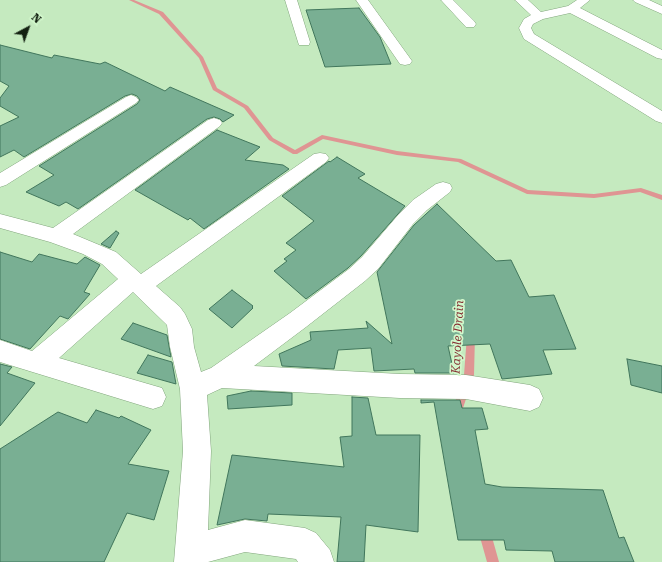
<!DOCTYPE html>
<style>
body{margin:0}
#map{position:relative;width:662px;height:562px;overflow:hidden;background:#c5eabf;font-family:"Roboto Serif",serif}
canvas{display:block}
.north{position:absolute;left:8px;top:8px;width:40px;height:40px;-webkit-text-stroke:3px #d2f8cc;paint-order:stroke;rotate:41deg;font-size:11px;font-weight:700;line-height:16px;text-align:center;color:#132111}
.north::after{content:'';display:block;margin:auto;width:14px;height:18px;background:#132111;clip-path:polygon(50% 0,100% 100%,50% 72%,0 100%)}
</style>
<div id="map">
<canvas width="662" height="562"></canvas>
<div class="north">N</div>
</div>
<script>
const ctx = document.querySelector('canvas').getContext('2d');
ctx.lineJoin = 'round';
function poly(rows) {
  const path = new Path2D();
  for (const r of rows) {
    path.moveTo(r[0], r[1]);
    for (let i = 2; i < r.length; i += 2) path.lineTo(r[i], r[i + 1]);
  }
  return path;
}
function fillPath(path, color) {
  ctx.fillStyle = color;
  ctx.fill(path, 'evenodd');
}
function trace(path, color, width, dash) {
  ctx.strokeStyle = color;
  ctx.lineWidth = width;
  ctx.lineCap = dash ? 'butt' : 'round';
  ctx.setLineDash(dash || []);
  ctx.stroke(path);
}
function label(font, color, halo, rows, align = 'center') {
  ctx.font = font + ' "Roboto Serif",serif';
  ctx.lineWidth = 3.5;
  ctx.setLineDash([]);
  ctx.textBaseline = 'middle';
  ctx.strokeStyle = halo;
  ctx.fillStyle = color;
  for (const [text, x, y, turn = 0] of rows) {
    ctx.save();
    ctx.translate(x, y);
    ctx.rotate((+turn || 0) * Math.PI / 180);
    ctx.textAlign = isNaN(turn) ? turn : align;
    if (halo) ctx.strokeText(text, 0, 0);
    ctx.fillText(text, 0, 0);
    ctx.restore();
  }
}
fillPath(poly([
 [129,0,134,0,163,12,203,57,217,88,248,106,273,138,295,150,322,135,397,151,461,159,528,190,594,194,641,188,662,195,662,200,640,192,594,198,527,194,458,162,397,155,323,139,297,154,293,154,269,140,244,108,213,90,199,58,159,14,129,0],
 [471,331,474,332,475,335,474,375,462,411,460,414,457,416,454,414,452,411,464,375,467,335,468,332,471,331],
 [484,524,488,526,490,530,499,562,487,562,478,530,480,526,484,524]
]), '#df9593');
const building = poly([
 [359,8,380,37,391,64,325,67,306,10,359,8],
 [0,45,52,58,54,55,100,64,105,62,165,91,170,87,234,115,223,122,220,119,214,117,207,119,78,209,66,202,59,206,26,192,54,175,39,166,137,104,140,100,137,96,132,94,125,96,24,157,14,150,0,157,0,126,19,117,0,106,0,98,9,86,0,81,0,45],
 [217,130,260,147,245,160,283,165,289,169,204,229,190,218,188,220,135,190,217,130],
 [337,157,365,174,358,178,405,206,361,256,348,268,306,299,274,271,287,261,284,259,296,250,286,243,314,221,282,196,329,161,330,162,337,157],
 [437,204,496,261,511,260,529,297,554,295,576,349,543,350,552,374,502,379,490,344,448,346,454,373,415,373,414,369,374,371,371,348,338,350,334,369,282,366,279,354,311,340,310,332,368,328,366,321,392,344,377,272,414,225,437,204],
 [116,231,119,233,110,248,101,244,116,231],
 [0,252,32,262,39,254,77,264,85,257,100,265,84,292,90,294,68,319,60,316,30,349,0,339,0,252],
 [232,290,253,306,252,307,253,308,232,328,209,309,232,290],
 [133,323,167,335,171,357,121,339,133,323],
 [148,355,172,362,176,384,137,373,148,355],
 [627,359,662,366,662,393,631,385,627,359],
 [0,364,12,367,7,373,35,383,0,426,0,364],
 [251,391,292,393,292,405,228,409,227,396,251,391],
 [352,397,368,398,376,435,420,435,418,532,366,525,364,562,337,562,341,517,268,514,267,521,245,519,217,525,232,455,344,467,340,437,352,436,352,397],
 [421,400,460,400,462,408,482,408,488,429,475,430,485,484,502,487,603,490,619,538,624,537,634,562,555,562,552,551,506,550,504,540,458,540,434,402,421,403,421,400],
 [96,410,119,418,121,416,151,430,128,464,169,471,154,520,127,513,104,562,0,562,0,449,58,412,87,423,96,410]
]);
fillPath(building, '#79af93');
trace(building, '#41765c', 1);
const minor = poly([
 [285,0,297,0,310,42,309,45,299,45,298,42,285,0],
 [356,0,368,0,412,61,410,64,405,65,400,64,356,0],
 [441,0,453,0,474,21,476,24,474,27,466,27,441,0],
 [515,0,528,0,541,12,568,6,577,0,590,0,580,8,662,50,662,59,657,58,570,13,543,19,533,24,531,28,534,34,662,111,662,123,656,121,524,39,519,28,524,19,531,15,515,0],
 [633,0,649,0,662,6,662,14,635,2,633,0],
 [131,95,136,97,139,100,136,103,6,185,0,187,0,173,126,97,131,95],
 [214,118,220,120,222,123,220,126,73,234,116,252,141,274,314,154,320,153,326,154,329,158,326,162,156,286,180,307,185,314,192,329,194,347,201,372,211,368,290,313,349,269,362,257,399,214,413,200,436,184,443,182,450,184,452,188,450,192,427,210,413,224,378,269,365,281,306,327,254,366,400,374,466,375,530,385,539,389,543,398,539,407,530,411,466,399,400,398,222,388,207,395,211,451,208,530,245,520,305,528,316,533,330,550,334,562,298,562,296,559,245,552,208,562,174,562,183,451,180,389,170,347,167,325,133,292,59,358,162,388,166,397,162,406,153,409,0,362,0,340,32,351,118,279,102,264,83,254,50,242,0,228,0,214,53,228,208,120,214,118]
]);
trace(minor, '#81a57c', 1);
fillPath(minor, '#fff');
label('italic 12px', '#862f33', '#d2f8cc', [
 ["Kayole Drain",458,337,-87]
]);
</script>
